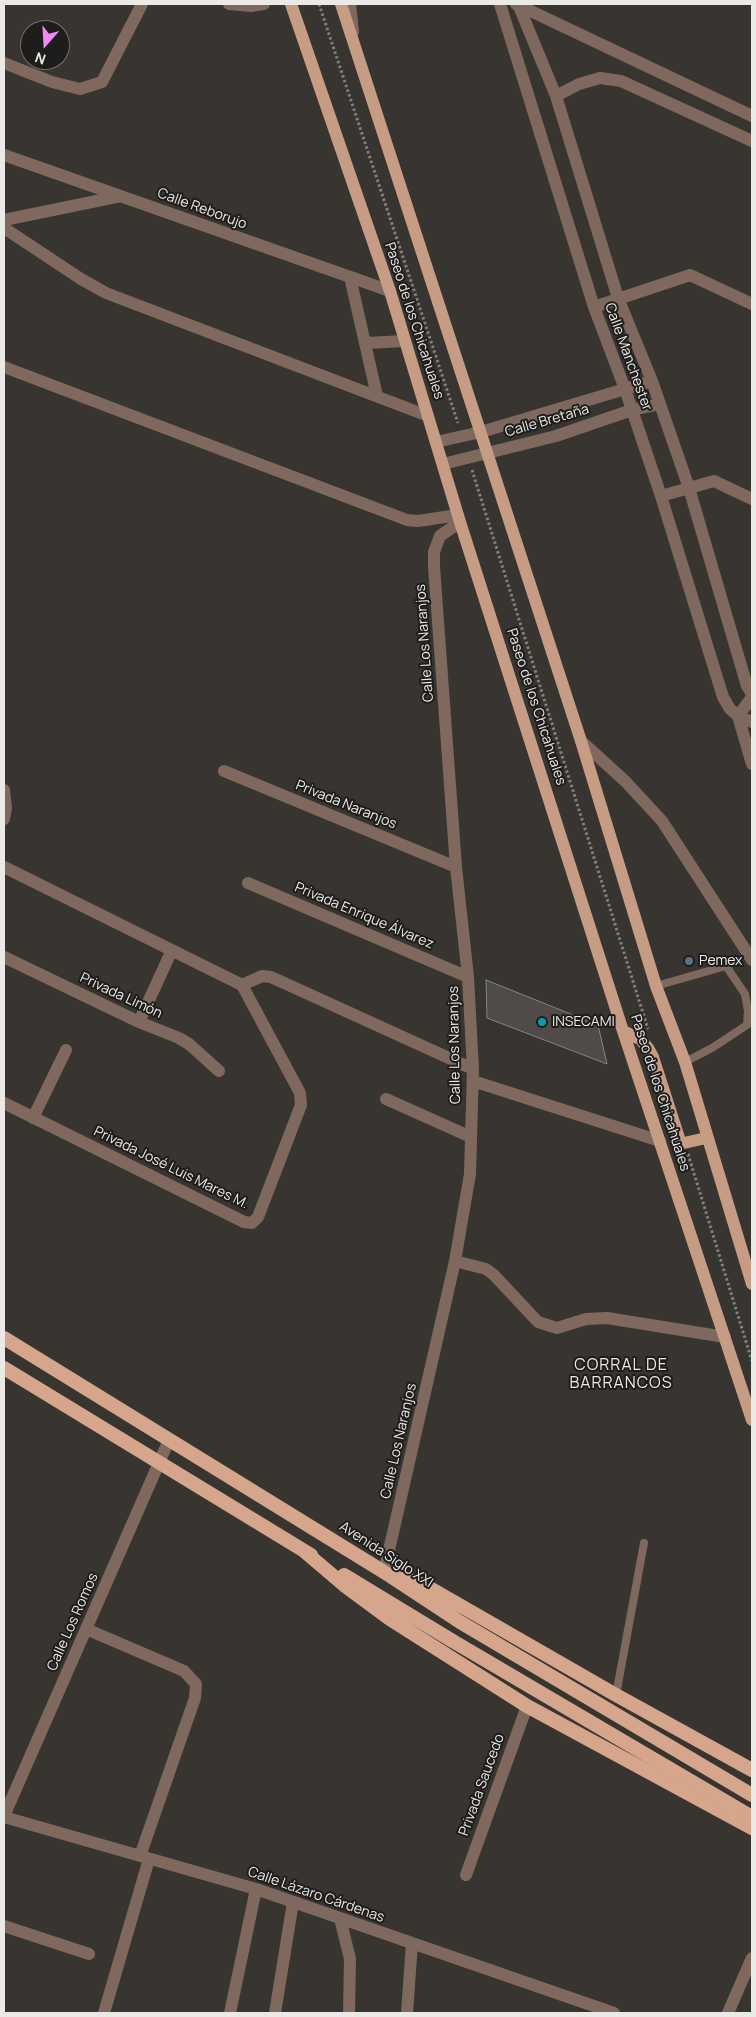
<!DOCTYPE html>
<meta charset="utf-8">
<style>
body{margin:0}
#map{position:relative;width:756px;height:2017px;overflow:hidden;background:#383531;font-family:Manrope,sans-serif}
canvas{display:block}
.frame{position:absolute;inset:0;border:5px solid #eceae7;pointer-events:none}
.north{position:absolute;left:20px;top:20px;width:50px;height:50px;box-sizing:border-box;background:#1e1d1b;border:1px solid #706f6d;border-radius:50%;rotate:199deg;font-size:14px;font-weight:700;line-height:20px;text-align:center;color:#eceae7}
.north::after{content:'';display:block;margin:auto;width:18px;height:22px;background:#f08bf5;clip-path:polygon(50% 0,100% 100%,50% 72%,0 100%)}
</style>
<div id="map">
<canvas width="756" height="2017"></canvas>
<div class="frame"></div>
<div class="north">N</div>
</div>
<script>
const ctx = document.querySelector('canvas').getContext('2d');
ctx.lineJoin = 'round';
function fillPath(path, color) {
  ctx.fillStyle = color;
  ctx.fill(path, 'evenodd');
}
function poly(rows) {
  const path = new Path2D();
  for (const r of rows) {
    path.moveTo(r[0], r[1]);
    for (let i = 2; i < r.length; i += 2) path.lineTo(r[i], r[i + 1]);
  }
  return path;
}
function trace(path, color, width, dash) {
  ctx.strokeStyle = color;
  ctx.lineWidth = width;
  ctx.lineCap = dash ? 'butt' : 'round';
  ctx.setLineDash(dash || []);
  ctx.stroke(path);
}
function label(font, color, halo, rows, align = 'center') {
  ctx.font = font + ' Manrope,sans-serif';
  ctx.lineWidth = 4;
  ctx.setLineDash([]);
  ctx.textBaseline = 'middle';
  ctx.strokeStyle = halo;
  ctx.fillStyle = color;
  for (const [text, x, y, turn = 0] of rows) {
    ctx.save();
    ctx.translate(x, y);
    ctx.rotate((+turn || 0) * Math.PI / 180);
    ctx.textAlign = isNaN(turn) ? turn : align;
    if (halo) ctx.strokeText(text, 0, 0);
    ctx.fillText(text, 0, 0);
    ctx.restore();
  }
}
const building = poly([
 [486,980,598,1025,607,1064,487,1018,486,980]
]);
fillPath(building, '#504a48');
trace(building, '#898381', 1);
trace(poly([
 [319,4,458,423],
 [472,470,648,1029],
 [688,1154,752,1361]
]), '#83817d', 3, [2.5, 2.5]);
trace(poly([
 [656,986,726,966,745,994,748,1011,747,1025,712,1048,685,1062],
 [616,1695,644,1543]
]), '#7f695e', 8);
trace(poly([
 [229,4,251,6,264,4],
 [350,4,353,32],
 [500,4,594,307,625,389,661,496,723,697,730,709,738,716,752,722],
 [516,4,752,116],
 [518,4,556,96,618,298,652,381,689,488,747,686,752,694],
 [4,63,52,82,80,89,102,82,142,4],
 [556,96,579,84,600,78,621,81,752,141],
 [4,155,390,291],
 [4,220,121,196],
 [4,228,81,279,106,293,428,416],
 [350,277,377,396],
 [594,307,690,275,752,304],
 [366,343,405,341],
 [4,367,407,520,418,521,458,515],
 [436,442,481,432,652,381],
 [443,464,556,436,632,410,660,404],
 [661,496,714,481,752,499],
 [738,716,752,764],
 [738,716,752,697],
 [581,741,625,781,662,821,752,960],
 [224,771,456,867],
 [4,790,6,808,4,819],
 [4,867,242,985],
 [248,883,468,977],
 [4,957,139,1022,179,1038,189,1044,219,1071],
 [242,985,262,976,271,977,473,1069],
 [139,1022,172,950],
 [473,1081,660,1141],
 [386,1099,471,1137],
 [4,1103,244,1222,252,1223,258,1217,301,1105,300,1093,242,985],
 [33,1118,66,1050],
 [455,1261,486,1269,494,1275,538,1322,557,1328,586,1319,607,1318,725,1337],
 [384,1572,455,1261,470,1174,473,1069,468,977,456,867,434,567,434,552,440,536,460,522],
 [86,1629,184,1671,196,1684,195,1698,140,1856],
 [4,1816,169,1440],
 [4,1817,256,1889,614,2013],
 [466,1875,527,1706],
 [340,1918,350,1959,349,2013],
 [4,1926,89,1954],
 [104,2013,149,1859],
 [230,2013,256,1889],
 [275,2013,293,1902],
 [407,2013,412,1943],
 [728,2013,752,1958]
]), '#7f695e', 12);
trace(poly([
 [291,4,390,291,460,522,623,1031,752,1420],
 [341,4,581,741,656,986,685,1062,752,1284],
 [623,1031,640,1039,648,1048,653,1057,680,1141,684,1143,706,1138]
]), '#c79c85', 12);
trace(poly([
 [4,1338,384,1572,460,1622,752,1795],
 [4,1368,311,1555],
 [304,1551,344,1585,390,1619,527,1706,752,1828],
 [344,1575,451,1640],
 [396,1575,428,1587,616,1695,752,1770]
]), '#d5a68c', 14);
trace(poly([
 [451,1640,752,1817]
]), '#d5a68c', 14);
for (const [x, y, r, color] of [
 [689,961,5,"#5c6f8a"],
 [542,1022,5,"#0f9aa8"]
]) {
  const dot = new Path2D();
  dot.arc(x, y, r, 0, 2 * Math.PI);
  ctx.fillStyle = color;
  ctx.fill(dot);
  trace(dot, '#1e1d1b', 2);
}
label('14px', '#eceae7', '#1e1d1b', [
 ["Calle Reborujo",202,209,20],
 ["Paseo de los Chicahuales",414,321,72],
 ["Calle Manchester",628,357,70],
 ["Calle Bretaña",547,421,-16],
 ["Calle Los Naranjos",425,643,-94],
 ["Paseo de los Chicahuales",536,707,72],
 ["Privada Naranjos",346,805,22],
 ["Privada Enrique Álvarez",364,916,23],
 ["Privada Limón",121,996,25],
 ["Calle Los Naranjos",455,1045,-91],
 ["Paseo de los Chicahuales",660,1093,72],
 ["Privada José Luis Mares M.",171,1168,26],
 ["Calle Los Naranjos",399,1441,-77],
 ["Avenida Siglo XXI",386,1555,33],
 ["Calle Los Romos",73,1622,-66],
 ["Privada Saucedo",482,1785,-70],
 ["Calle Lázaro Cárdenas",316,1895,19]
]);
label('14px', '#eceae7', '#1e1d1b', [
 ["Pemex",699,961],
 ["INSECAMI",552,1022]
], 'left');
ctx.letterSpacing = '1px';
label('16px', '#eceae7', '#1e1d1b', [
 ["CORRAL DE",621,1366],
 ["BARRANCOS",621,1384]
]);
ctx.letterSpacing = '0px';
</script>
